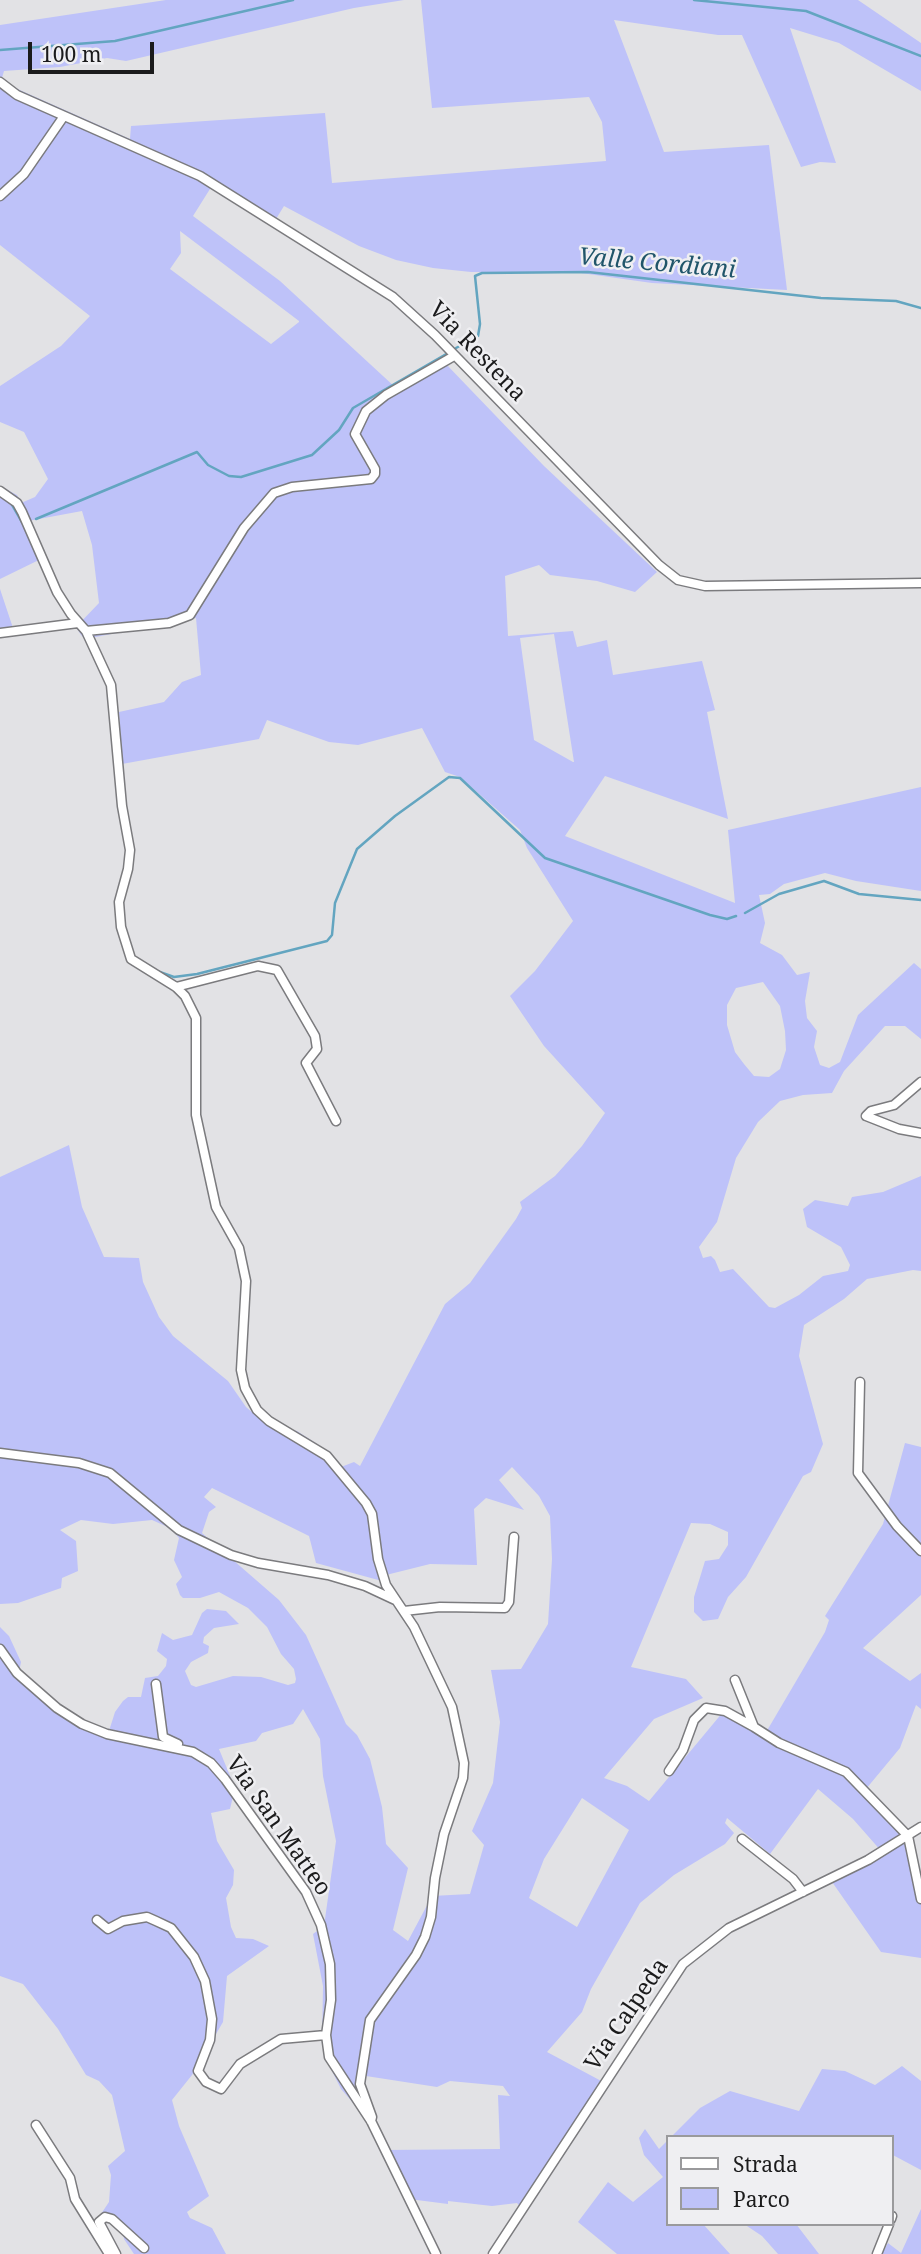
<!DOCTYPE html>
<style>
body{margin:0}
#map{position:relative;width:921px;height:2254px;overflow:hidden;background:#e2e2e5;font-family:"Noto Serif",serif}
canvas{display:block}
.legend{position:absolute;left:666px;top:2135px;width:228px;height:91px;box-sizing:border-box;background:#efeff2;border:2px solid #9a9a9c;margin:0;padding:9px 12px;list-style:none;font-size:21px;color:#1b1b1c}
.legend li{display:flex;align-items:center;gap:14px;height:35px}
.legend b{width:35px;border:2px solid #9a9a9c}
.scale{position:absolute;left:28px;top:42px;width:126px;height:32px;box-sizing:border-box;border:4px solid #1b1b1c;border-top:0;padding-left:9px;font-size:21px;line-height:24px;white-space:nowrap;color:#1b1b1c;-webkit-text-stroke:5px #efeff2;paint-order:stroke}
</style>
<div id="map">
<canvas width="921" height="2254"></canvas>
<ul class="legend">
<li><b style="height:9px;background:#fff"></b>Strada</li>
<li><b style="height:19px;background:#bec2f9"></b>Parco</li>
</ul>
<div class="scale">100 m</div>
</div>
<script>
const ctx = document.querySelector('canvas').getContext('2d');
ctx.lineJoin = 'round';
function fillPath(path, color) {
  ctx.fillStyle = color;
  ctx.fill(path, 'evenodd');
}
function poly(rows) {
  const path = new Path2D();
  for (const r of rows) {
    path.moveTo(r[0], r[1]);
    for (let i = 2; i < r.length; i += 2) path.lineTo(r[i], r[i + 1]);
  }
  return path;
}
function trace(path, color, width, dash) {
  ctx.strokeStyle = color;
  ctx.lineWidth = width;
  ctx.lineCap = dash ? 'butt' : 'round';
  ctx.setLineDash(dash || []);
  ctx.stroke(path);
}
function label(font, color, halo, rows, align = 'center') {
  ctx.font = font + ' "Noto Serif",serif';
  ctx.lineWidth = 5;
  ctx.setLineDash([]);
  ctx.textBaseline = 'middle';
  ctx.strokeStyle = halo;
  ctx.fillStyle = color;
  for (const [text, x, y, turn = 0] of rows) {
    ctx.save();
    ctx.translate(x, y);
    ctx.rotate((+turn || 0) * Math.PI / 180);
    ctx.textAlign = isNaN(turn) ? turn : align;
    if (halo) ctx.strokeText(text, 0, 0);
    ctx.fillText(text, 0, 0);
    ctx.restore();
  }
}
fillPath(poly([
 [166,0,404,0,354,8,126,61,107,58,60,67,4,71,2,78,13,87,130,139,131,126,325,113,332,183,606,161,602,122,589,97,432,108,421,0,858,0,921,43,921,91,839,43,790,28,836,163,820,162,801,167,742,35,718,35,614,20,664,152,769,145,787,290,652,283,574,272,471,272,433,268,396,260,359,246,284,206,276,219,215,181,193,216,280,281,396,388,445,363,544,466,657,572,635,592,597,581,550,575,539,565,505,576,508,636,573,631,577,647,607,640,613,675,702,661,715,710,707,712,728,819,605,776,565,836,735,903,728,830,921,787,921,891,856,881,825,873,784,884,770,894,759,895,765,923,760,943,782,955,797,975,810,972,805,1001,807,1018,817,1031,814,1047,820,1065,829,1068,840,1062,858,1015,914,963,921,969,921,1039,905,1026,885,1026,844,1071,832,1093,803,1095,780,1101,758,1122,736,1158,717,1222,699,1247,703,1258,711,1256,715,1260,720,1272,733,1269,769,1307,775,1308,799,1295,823,1276,848,1271,850,1265,841,1247,807,1227,803,1209,815,1200,848,1206,852,1197,883,1192,921,1176,921,1271,913,1270,867,1279,844,1299,804,1325,799,1356,823,1444,811,1472,803,1476,746,1577,728,1597,718,1619,703,1621,694,1612,694,1597,705,1561,719,1559,728,1545,728,1532,710,1524,691,1523,631,1667,686,1679,703,1698,654,1719,604,1778,627,1786,649,1801,723,1712,765,1734,825,1632,829,1620,825,1616,883,1524,905,1443,921,1447,921,1595,863,1648,910,1681,921,1673,921,1709,916,1705,900,1748,866,1789,908,1836,921,1893,921,1958,881,1952,830,1879,882,1852,853,1819,818,1789,770,1854,727,1818,725,1823,734,1833,725,1844,674,1875,640,1903,591,1989,582,2012,547,2052,605,2083,524,2211,517,2203,492,2206,448,2201,448,2204,409,2199,384,2150,500,2149,498,2095,510,2096,503,2086,450,2081,437,2087,366,2076,362,2113,341,2089,330,2067,322,2044,323,1986,313,1934,324,1926,336,1841,323,1776,320,1739,303,1709,293,1724,262,1733,256,1741,219,1749,235,1788,230,1809,211,1813,217,1841,234,1870,233,1885,226,1898,231,1927,236,1938,253,1939,269,1946,227,1976,223,2022,192,2075,172,2100,179,2126,209,2196,187,2212,190,2218,212,2228,226,2254,134,2254,124,2239,122,2226,101,2214,109,2202,111,2175,108,2166,125,2151,112,2095,99,2081,86,2075,58,2029,23,1984,0,1976,0,1627,9,1636,21,1662,20,1667,14,1668,72,1716,109,1731,115,1712,123,1701,128,1697,141,1697,145,1678,158,1676,166,1666,167,1659,157,1651,162,1633,173,1640,192,1635,202,1613,207,1609,226,1611,239,1624,214,1628,204,1637,203,1643,209,1646,208,1653,191,1662,185,1671,191,1685,196,1687,233,1676,261,1677,288,1685,295,1683,296,1679,294,1669,281,1654,267,1627,248,1608,219,1592,200,1598,183,1598,180,1595,176,1584,182,1577,174,1560,179,1538,170,1528,152,1520,113,1524,81,1520,60,1530,76,1541,78,1571,62,1578,61,1588,18,1603,0,1604,0,1177,69,1145,82,1207,104,1257,139,1258,143,1282,159,1317,173,1336,228,1381,246,1407,267,1425,297,1431,329,1452,341,1467,354,1462,360,1466,445,1304,470,1283,516,1219,522,1208,520,1202,555,1176,582,1146,605,1113,544,1046,510,996,535,971,573,921,527,848,520,830,460,777,445,772,422,728,358,745,329,742,267,720,259,739,122,764,119,712,164,702,182,682,201,675,196,618,85,639,81,635,76,627,99,603,92,545,82,511,28,521,45,557,0,579,0,486,17,495,21,503,35,497,48,479,24,432,0,422,0,386,61,346,90,316,0,245,0,25],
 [180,231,299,321,299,322,271,344,170,269,181,253],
 [554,634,574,762,573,762,534,740,520,638],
 [763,982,780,1006,785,1031,786,1050,780,1069,769,1077,754,1076,744,1064,735,1052,727,1025,727,1005,736,988],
 [512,1467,539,1496,550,1516,552,1559,548,1624,521,1669,491,1670,500,1722,493,1783,472,1831,484,1845,470,1894,432,1896,408,1941,393,1930,408,1868,386,1844,382,1807,370,1759,357,1735,346,1724,306,1635,279,1600,202,1533,209,1512,216,1507,204,1497,212,1488,309,1536,316,1563,382,1581,386,1575,430,1564,477,1565,474,1509,486,1498,524,1510,499,1480],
 [582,1798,629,1830,577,1927,529,1898,544,1859],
 [0,589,13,628,0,630],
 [902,2066,921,2081,921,2170,891,2154,891,2137,671,2137,700,2108,730,2091,799,2111,822,2069,845,2071,875,2085],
 [645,2129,659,2149,667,2141,667,2224,703,2224,730,2254,617,2254,578,2222,608,2182,633,2202,663,2177,644,2155,639,2138],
 [921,2209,921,2254,882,2254,888,2243,901,2253],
 [744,2224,796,2224,819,2254,778,2254,762,2236]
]), '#bec2f9');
trace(poly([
 [694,0,806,11,921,56],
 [0,50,115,41,293,0],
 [456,348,478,336,480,324,475,276,482,273,588,272,821,298,896,301,921,308],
 [11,503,22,522],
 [36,519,197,452,208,465,229,476,241,477,312,455,339,430,353,408,448,353],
 [745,913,779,894,824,881,859,894,921,900],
 [157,971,174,977,197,974,327,941,332,935,335,903,357,849,395,816,449,777,460,778,545,858,710,915,727,919,736,916]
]), '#63a5c0', 2.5);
const minor = poly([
 [0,82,17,95,200,176,393,297,435,335,659,565,678,580,705,586,921,583],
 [0,196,24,174,64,116],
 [0,491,17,503,22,512,57,592,71,614,86,631,111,685,122,806,130,850,128,869,119,902,121,927,131,959,176,987,185,996,196,1018,196,1115,216,1207,239,1248,246,1281,241,1370,245,1388,257,1410,269,1421,327,1456,366,1503,372,1514,378,1559,386,1585,414,1627,452,1707,464,1763,463,1778,444,1834,435,1878,431,1917,425,1937,416,1955,370,2020,360,2084,372,2117,371,2121],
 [86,631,169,623,190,615,244,528,274,493,292,487,371,479,375,474,375,469,355,434,366,411,386,395,454,356],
 [0,633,78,623],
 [176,987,258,966,277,970,315,1036,317,1049,306,1063,336,1121],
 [921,1082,894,1105,871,1111,866,1116,899,1129,921,1133],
 [860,1382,858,1473,897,1526,921,1551],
 [0,1453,79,1463,110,1473,179,1530,231,1555,258,1563,328,1575,365,1586,395,1600],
 [404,1611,440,1607,505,1608,509,1602,514,1537],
 [0,1649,17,1673,57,1708,82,1724,107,1734,193,1752,211,1763,225,1779,306,1892,321,1925,330,1964,331,2000,326,2035,329,2057,371,2121,436,2254],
 [735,1680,754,1727,779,1743,846,1772,908,1836,921,1899],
 [156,1684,163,1737,178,1744],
 [669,1771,683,1750,694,1720,706,1708,725,1711,754,1727],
 [742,1839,793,1879,803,1892],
 [97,1920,108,1929,123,1921,147,1917,156,1921,171,1928,194,1957,205,1981,212,2019,210,2040,198,2071,206,2082,221,2089,240,2064,281,2039,326,2035],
 [36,2125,70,2178,75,2199,109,2254],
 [891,2219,892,2216],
 [116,2254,99,2222,105,2217,112,2219,144,2248],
 [493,2254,683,1964,729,1928,868,1860,921,1827],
 [877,2254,889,2224]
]);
trace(minor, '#7b7b7e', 11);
trace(minor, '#fff', 8);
label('23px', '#1b1b1c', '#efeff2', [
 ["Via Restena",477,352,46],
 ["Via San Matteo",278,1826,55],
 ["Via Calpeda",627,2015,-56]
]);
label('italic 24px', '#20556a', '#efeff2', [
 ["Valle Cordiani",657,264,5]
]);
</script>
